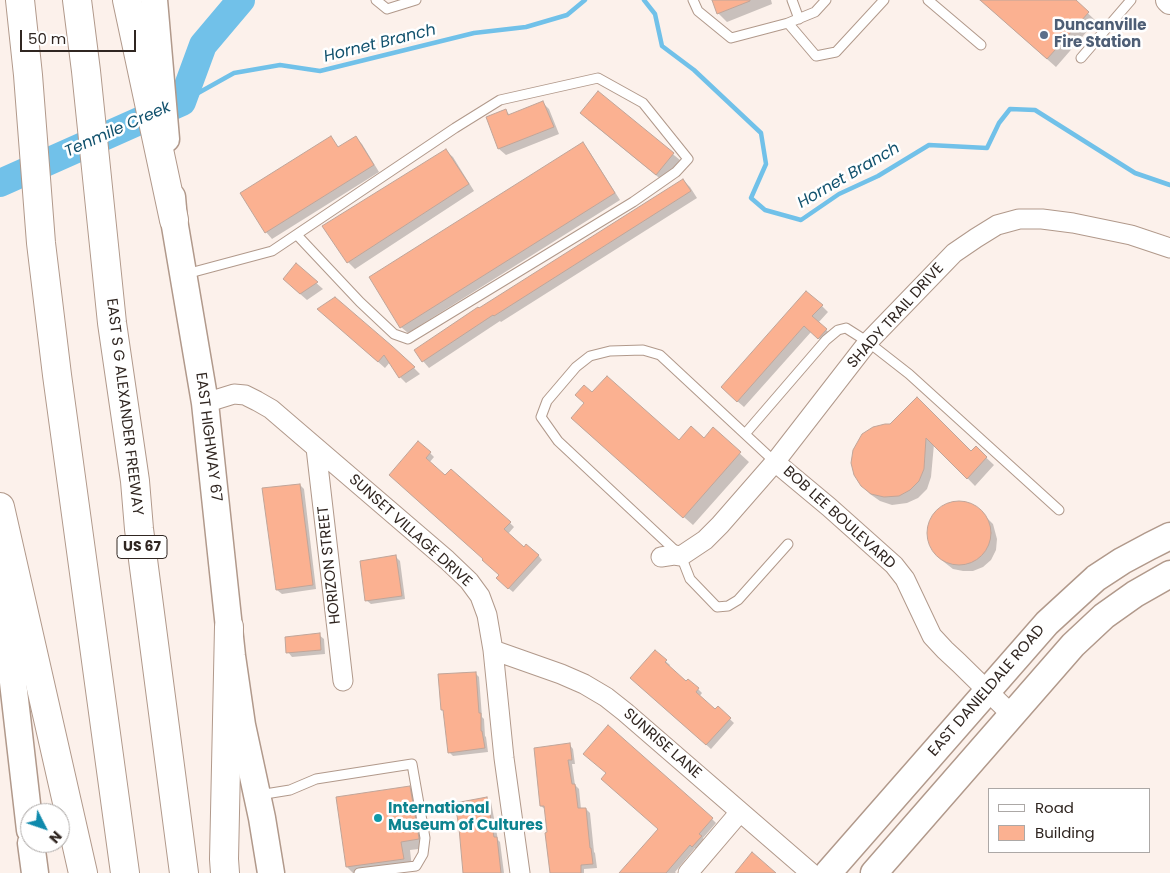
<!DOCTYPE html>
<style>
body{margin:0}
#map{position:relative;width:1170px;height:873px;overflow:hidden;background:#fcf1eb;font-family:Poppins,sans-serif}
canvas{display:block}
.legend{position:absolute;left:988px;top:788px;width:162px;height:65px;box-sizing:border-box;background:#fff;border:1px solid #aca8a6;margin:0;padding:6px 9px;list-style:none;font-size:15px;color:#302621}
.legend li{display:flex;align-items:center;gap:10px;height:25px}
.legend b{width:25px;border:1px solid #aca8a6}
.north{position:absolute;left:20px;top:803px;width:50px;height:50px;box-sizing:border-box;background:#fff;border:1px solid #aca8a6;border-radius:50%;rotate:131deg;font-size:14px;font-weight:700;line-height:20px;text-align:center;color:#302621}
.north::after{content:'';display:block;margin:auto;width:18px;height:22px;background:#0f8aac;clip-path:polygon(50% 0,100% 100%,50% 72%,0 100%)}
.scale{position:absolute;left:20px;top:30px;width:116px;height:22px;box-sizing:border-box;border:2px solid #302621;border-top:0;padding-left:6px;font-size:15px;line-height:18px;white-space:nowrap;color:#302621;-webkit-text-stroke:4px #fff;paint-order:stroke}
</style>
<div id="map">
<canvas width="1170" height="873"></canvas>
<ul class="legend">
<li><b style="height:6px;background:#fff"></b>Road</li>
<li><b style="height:14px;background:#fbb191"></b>Building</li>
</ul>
<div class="north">N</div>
<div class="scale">50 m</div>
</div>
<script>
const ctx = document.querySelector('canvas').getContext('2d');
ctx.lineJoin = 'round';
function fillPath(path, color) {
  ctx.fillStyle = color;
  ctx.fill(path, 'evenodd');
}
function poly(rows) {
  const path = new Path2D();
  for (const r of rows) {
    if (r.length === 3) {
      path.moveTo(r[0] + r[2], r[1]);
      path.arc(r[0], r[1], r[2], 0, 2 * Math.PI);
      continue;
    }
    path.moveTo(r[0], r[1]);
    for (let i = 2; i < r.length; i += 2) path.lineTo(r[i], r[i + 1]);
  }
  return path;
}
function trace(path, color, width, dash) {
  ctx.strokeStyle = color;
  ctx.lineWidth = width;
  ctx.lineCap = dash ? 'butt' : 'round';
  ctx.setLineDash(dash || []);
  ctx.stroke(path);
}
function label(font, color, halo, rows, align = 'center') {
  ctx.font = font + ' Poppins,sans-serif';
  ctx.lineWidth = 5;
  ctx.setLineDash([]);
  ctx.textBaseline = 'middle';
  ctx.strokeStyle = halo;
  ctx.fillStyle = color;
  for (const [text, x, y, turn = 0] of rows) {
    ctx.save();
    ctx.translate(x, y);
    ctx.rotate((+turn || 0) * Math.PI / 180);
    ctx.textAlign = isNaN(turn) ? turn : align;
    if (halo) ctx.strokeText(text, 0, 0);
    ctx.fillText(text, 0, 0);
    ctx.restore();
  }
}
fillPath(poly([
 [713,0,771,0,772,4,727,22,718,13],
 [980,0,1074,0,1096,21,1056,67],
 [598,93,680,160,663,181,588,120],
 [543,103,549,109,559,134,506,155,499,149,487,118,506,111,511,116],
 [331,138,339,148,356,138,362,144,379,172,272,239,266,232],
 [583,144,589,151,620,200,408,333,401,327],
 [446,151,453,157,474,191,355,269,348,262],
 [683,180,690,187,697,198,501,322,500,321,429,368,423,361,479,309],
 [296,265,323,289,307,300,291,286],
 [822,306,828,312,818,323,833,336,826,344,811,332,744,407,729,394],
 [325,315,414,368,420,374,406,383,400,377,390,362,385,368],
 [592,394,679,442,704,440,713,429,749,462,693,525,581,427],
 [890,425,971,453,976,448,994,465,975,486,934,444,931,477,927,489,918,498,907,503,892,505,880,501,870,494,862,485],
 [430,453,434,457,429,463,446,477,510,523,514,527,508,534,524,548,538,555,542,560,513,592,502,583,501,575,484,559,426,508,390,475],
 [300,485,304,489,316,589,282,594,277,590],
 [958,503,972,505,978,509,993,524,997,539,996,550,991,560,983,567,973,571,963,571,953,569,944,562,937,555,931,546,928,536,929,525,934,515,938,510,948,505],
 [395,556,400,561,405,599,371,604,366,600],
 [319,635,324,639,325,654,292,657,288,652],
 [655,652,670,665,669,667,686,682,698,689,702,693,699,697,715,711,718,708,734,723,711,749,636,683],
 [475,673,479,677,482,717,484,719,485,736,486,737,488,752,453,756,449,752,444,712,442,709],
 [569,744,573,749,575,764,572,764,575,785,579,789,581,809,586,809,590,813,594,852,595,853,597,868,584,869,584,873,551,873,546,810,541,806],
 [409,788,418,796,427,848,410,850,412,868,375,873,353,873,347,867],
 [487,798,491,802,498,840,500,842,504,873,464,873],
 [712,819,716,823,703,838,705,841,697,850,695,848,675,872,676,873,625,873]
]), '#0003');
trace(poly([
 [644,0,655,14,662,46,694,70,761,133,766,164,751,198,765,210,801,220,839,194,878,176,929,145,987,148,999,123,1010,109,1035,110,1135,173,1170,185],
 [182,102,234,73,280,65,320,71,474,33,526,27,567,15,585,0]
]), '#71c1e9', 4.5);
trace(poly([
 [0,183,182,102,203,45,241,0]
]), '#71c1e9', 28);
const building = poly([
 [712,0,750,0,750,1,717,14,712,0],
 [980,0,1076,0,1089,12,1047,59,980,0],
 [598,91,674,153,656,175,580,113,598,91],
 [543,101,554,127,498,149,486,117,506,109,508,115,543,101],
 [331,136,338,147,356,136,374,165,265,233,240,193,331,136],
 [583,142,615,193,400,328,369,277,583,142],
 [446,149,469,184,347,263,322,226,446,149],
 [683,179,691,191,494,316,493,315,422,362,414,350,478,307,479,308,683,179],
 [296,263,318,282,300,294,283,279,296,263],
 [806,291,823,305,812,316,827,329,818,339,804,326,737,402,721,387,806,291],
 [335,297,392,346,415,367,399,378,384,355,378,362,317,309,335,297],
 [607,376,679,440,691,426,704,438,713,427,741,452,683,518,571,418,584,403,575,395,584,385,592,392,607,376],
 [917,397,971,451,976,446,987,457,967,479,926,438,924,469,919,481,910,490,899,496,884,497,871,494,861,486,854,475,851,463,853,450,862,434,873,427,885,424,890,424,917,397],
 [418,441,431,452,426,458,445,475,451,469,511,522,504,529,524,547,526,544,539,555,508,589,496,578,499,575,482,560,483,559,389,475,418,441],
 [300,484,313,585,276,590,262,488,300,484],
 [959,533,32],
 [396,555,402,596,365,601,360,561,396,555],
 [320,633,321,650,286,653,285,637,320,633],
 [655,650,667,660,665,662,686,681,688,679,699,688,696,692,715,709,718,706,731,718,706,745,630,678,655,650],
 [476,672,479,713,481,713,481,731,482,731,485,748,448,753,443,710,441,710,438,674,476,672],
 [608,725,713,818,699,834,702,836,692,847,690,845,666,873,619,873,658,829,601,779,606,773,583,754,608,725],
 [570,743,572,760,568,760,572,784,575,784,578,808,586,808,590,848,591,848,593,864,581,865,581,873,550,873,545,833,547,832,544,806,540,806,534,748,570,743],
 [410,786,419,838,419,839,401,842,404,859,346,867,336,797,410,786],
 [487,797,494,837,497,837,501,873,463,873,459,828,455,803,487,797],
 [752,852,776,873,735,873,752,852]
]);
fillPath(building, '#fbb191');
trace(building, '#c0a599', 1);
const service = poly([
 [376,0,387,9,416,0],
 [693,0,698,11,731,38,788,23,816,56,836,52,884,0],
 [792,0,799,19],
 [928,0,981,45],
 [788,23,815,12,826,0],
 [1081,58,1131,0],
 [186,274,272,251,455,128,500,100,598,78,643,103,688,159,676,172,633,202,408,339,394,334,360,302,297,235],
 [745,434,826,340,838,330,846,328,868,342,909,374,1059,510],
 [775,462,660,355,643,350,610,351,590,356,576,367,547,401,541,417,558,441,681,556,690,579,717,607,728,606,738,600,788,544],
 [259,795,290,790,316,779,412,764,425,838,423,854,416,866,359,873]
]);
const minor = poly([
 [205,403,234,394,245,395,257,401,271,409,447,560,469,581,480,596,487,615,493,650,504,758,520,873],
 [316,448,343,681],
 [775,462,829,507,894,565,905,579,932,636,945,650,959,663,1012,715],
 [661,557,674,555,681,556,705,540,720,525,775,462,868,342,954,253,976,238,997,225,1019,219,1042,219,1073,223,1131,235,1170,248],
 [493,650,561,674,584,684,606,697,625,712,811,873],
 [688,873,740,812]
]);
const tertiary = poly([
 [1168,0,1170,2]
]);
const secondary = poly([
 [154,0,166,139],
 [172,197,174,220,205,403,232,656,242,725,262,818,271,873],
 [0,569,30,830],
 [31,843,35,873],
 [828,873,1047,623,1096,578,1122,561,1150,546,1170,536],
 [874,873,1073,645,1104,616,1135,594,1170,574]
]);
const motorway = poly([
 [20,0,28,75,41,243,57,375,125,873],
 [77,0,86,71,112,323,135,481,139,529,184,873],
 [127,0,174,220],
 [0,507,83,873],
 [225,873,224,859,229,627]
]);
trace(service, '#b1998b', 11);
trace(minor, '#b1998b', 21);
trace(tertiary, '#b1998b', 26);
trace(secondary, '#b1998b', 29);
trace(motorway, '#b1998b', 30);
trace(service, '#fff', 9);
trace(minor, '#fff', 19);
trace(tertiary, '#fff', 24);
trace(secondary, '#fff', 26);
trace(motorway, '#fff', 28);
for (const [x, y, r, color] of [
 [1044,35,5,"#5c6f8a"],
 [378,818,5,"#0f9aa8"]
]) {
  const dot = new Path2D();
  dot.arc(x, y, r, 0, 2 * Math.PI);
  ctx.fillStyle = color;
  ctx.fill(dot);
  trace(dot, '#fff', 2);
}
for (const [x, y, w] of [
 [142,547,50]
]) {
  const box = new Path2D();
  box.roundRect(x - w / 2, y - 11.5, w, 23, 4);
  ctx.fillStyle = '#fff';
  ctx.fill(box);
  trace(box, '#302621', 1);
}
label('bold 14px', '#302621', null, [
 ["US 67",142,547]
]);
label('bold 15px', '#4e5e75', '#fff', [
 ["Duncanville",1054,26],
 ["Fire Station",1054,43]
], 'left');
label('15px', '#302621', '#fff', [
 ["SHADY TRAIL DRIVE",896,316,-48],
 ["EAST S G ALEXANDER FREEWAY",124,407,83],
 ["EAST HIGHWAY 67",208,437,83],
 ["BOB LEE BOULEVARD",839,518,42],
 ["SUNSET VILLAGE DRIVE",410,531,42],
 ["HORIZON STREET",330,565,-96],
 ["EAST DANIELDALE ROAD",987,691,-49],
 ["SUNRISE LANE",662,744,41]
]);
label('bold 15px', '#0d838f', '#fff', [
 ["International",388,809],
 ["Museum of Cultures",388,826]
], 'left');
label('italic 16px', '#11516d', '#fff', [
 ["Hornet Branch",380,44,-14],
 ["Tenmile Creek",118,130,-24],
 ["Hornet Branch",849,176,-30]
]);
</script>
